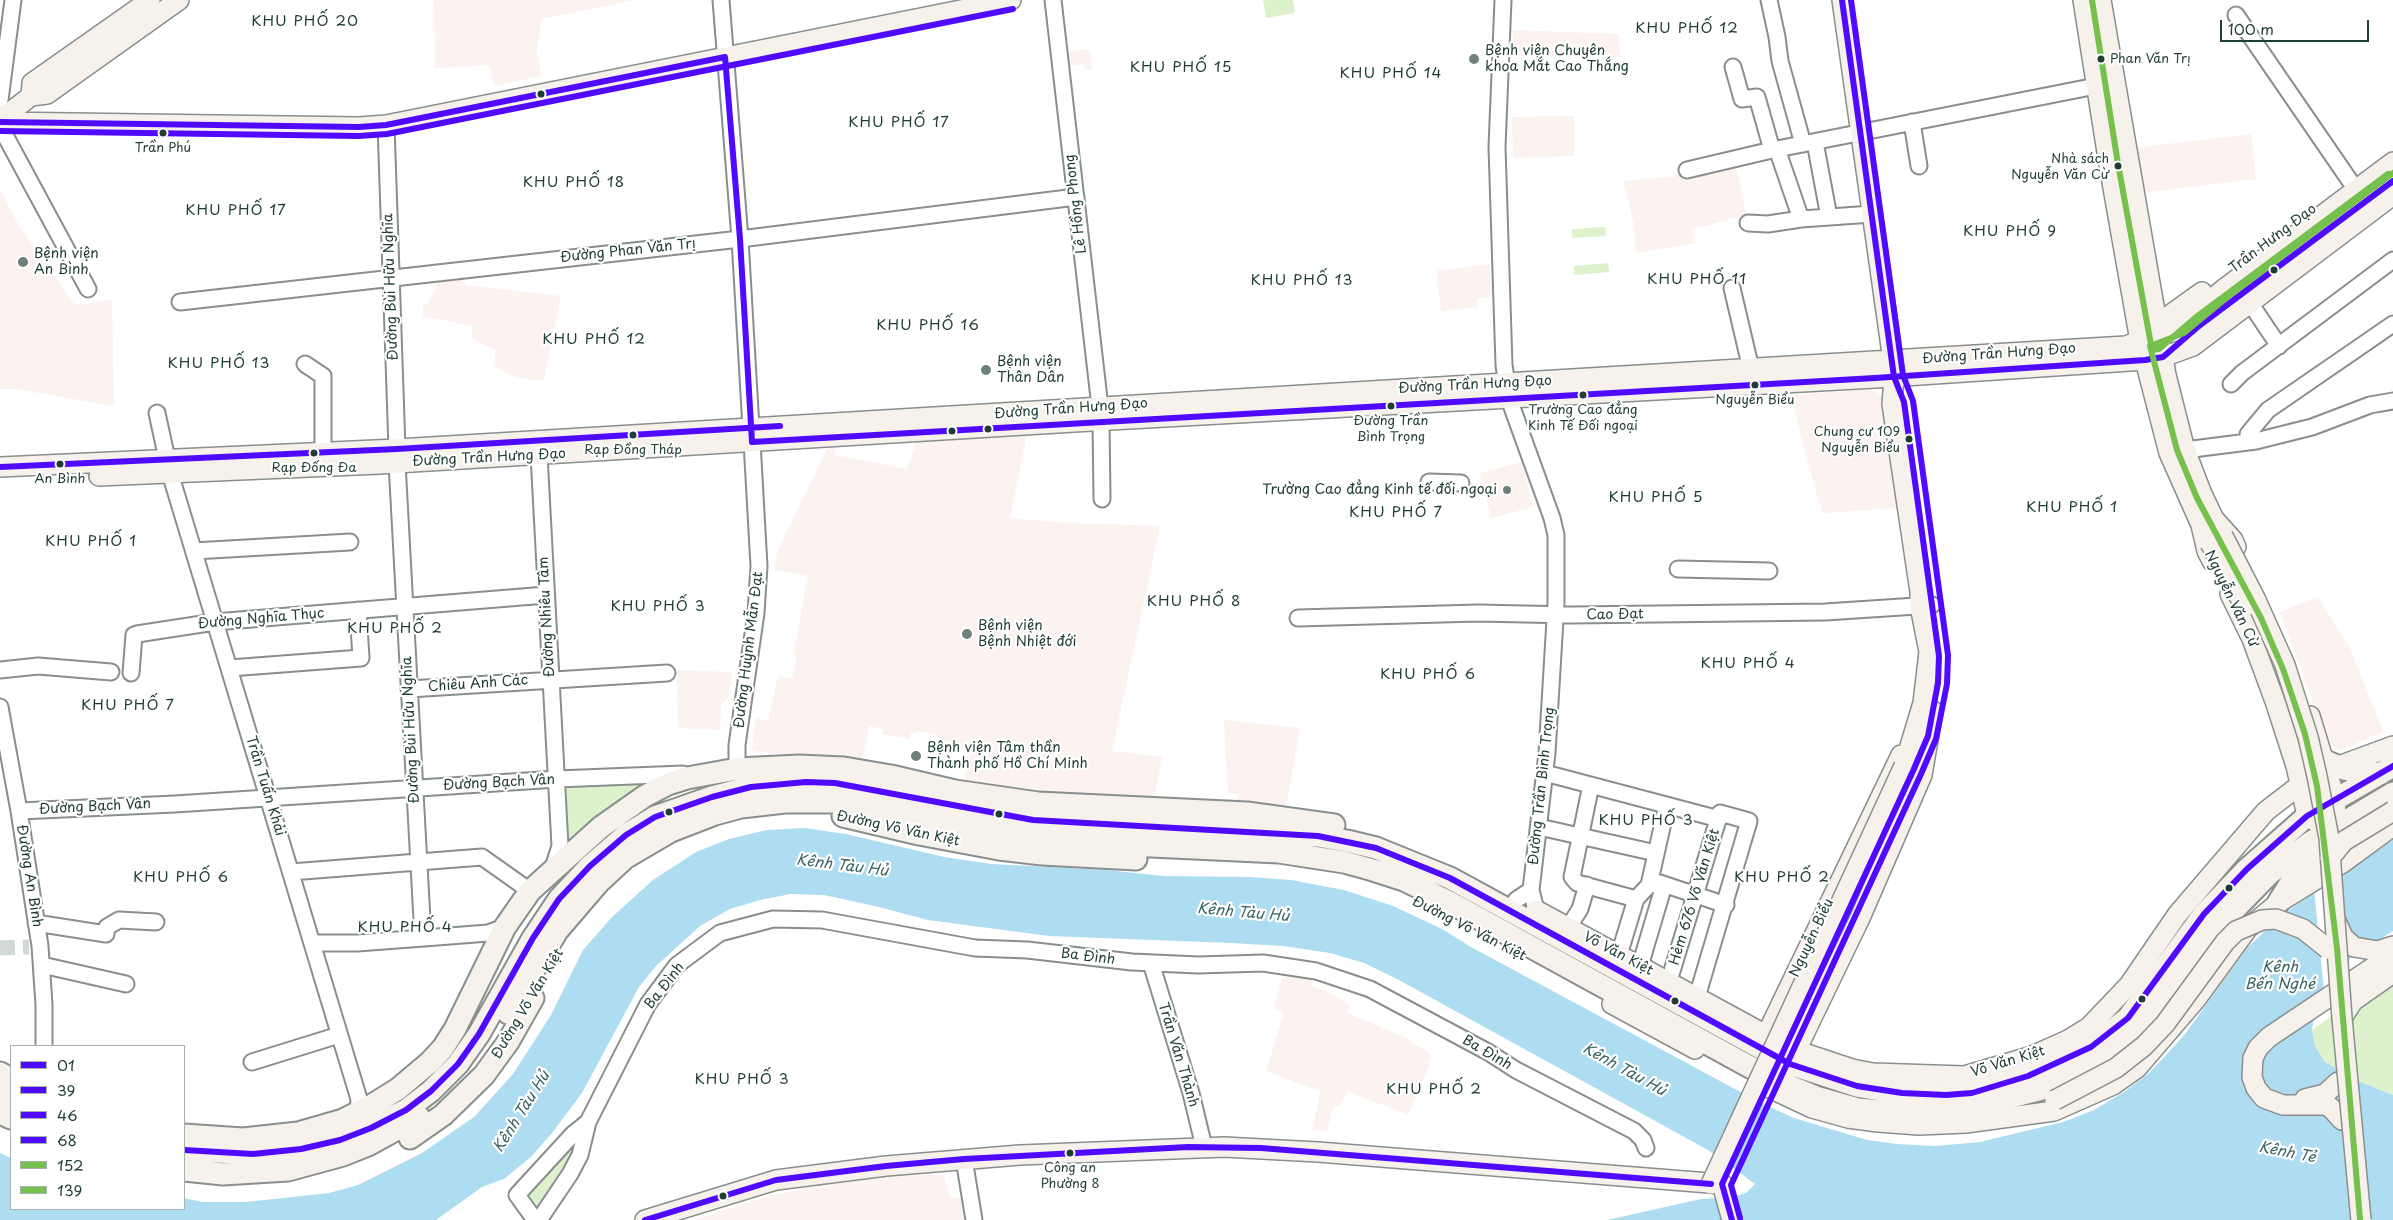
<!DOCTYPE html>
<meta charset="utf-8">
<style>
body{margin:0}
#map{position:relative;width:2393px;height:1220px;overflow:hidden;background:#fff;font-family:"Playpen Sans",sans-serif}
canvas{display:block}
.legend{position:absolute;left:10px;top:1045px;width:175px;height:165px;box-sizing:border-box;background:#fff;border:1px solid #a5b1ae;margin:0;padding:6px 9px;list-style:none;font-size:15px;color:#1f3d34}
.legend li{display:flex;align-items:center;gap:10px;height:25px}
.legend b{width:25px;border:1px solid #a5b1ae}
.scale{position:absolute;left:2220px;top:20px;width:149px;height:22px;box-sizing:border-box;border:2px solid #1f3d34;border-top:0;padding-left:6px;font-size:15px;line-height:18px;white-space:nowrap;color:#1f3d34;-webkit-text-stroke:4px #fff;paint-order:stroke}
</style>
<div id="map">
<canvas width="2393" height="1220"></canvas>
<ul class="legend">
<li><b style="height:6px;background:#4f0aff"></b>01</li>
<li><b style="height:6px;background:#4f0aff"></b>39</li>
<li><b style="height:6px;background:#4f0aff"></b>46</li>
<li><b style="height:6px;background:#4f0aff"></b>68</li>
<li><b style="height:6px;background:#76c04d"></b>152</li>
<li><b style="height:6px;background:#76c04d"></b>139</li>
</ul>
<div class="scale">100 m</div>
</div>
<script>
const context = document.querySelector('canvas').getContext('2d');
context.lineJoin = 'round';
function paint(path, color) {
  context.fillStyle = color;
  context.fill(path, 'evenodd');
}
function shape(rows) {
  const path = new Path2D();
  for (const r of rows) {
    path.moveTo(r[0], r[1]);
    for (let i = 2; i < r.length; i += 2) path.lineTo(r[i], r[i + 1]);
  }
  return path;
}
function trace(path, color, width, dash) {
  context.strokeStyle = color;
  context.lineWidth = width;
  context.lineCap = dash ? 'butt' : 'round';
  context.setLineDash(dash || []);
  context.stroke(path);
}
function drawText(font, color, halo, rows, align = 'center') {
  context.font = font + ' "Playpen Sans",sans-serif';
  context.lineWidth = 4.5;
  context.setLineDash([]);
  context.textBaseline = 'middle';
  context.strokeStyle = halo;
  context.fillStyle = color;
  for (const [text, x, y, turn = 0] of rows) {
    context.save();
    context.translate(x, y);
    context.rotate((+turn || 0) * Math.PI / 180);
    context.textAlign = isNaN(turn) ? turn : align;
    if (halo) context.strokeText(text, 0, 0);
    context.fillText(text, 0, 0);
    context.restore();
  }
}
paint(shape([
 [434,0,635,0,541,19,537,51,541,76,494,86,489,65,435,68],
 [1513,30,1619,34,1620,57,1512,56],
 [1090,49,1092,69,1085,70,1084,64,1066,66,1064,52],
 [1574,116,1574,156,1513,158,1512,117],
 [2251,134,2256,179,2141,193,2135,148],
 [1730,164,1737,171,1746,215,1692,229,1695,243,1636,253,1634,224,1623,181,1672,177],
 [0,189,18,224,75,305,112,300,114,406,16,389,0,389],
 [1490,264,1492,297,1477,298,1478,307,1441,311,1436,271],
 [464,276,465,285,561,296,544,380,530,380,513,376,493,366,496,351,471,338,473,326,423,316,423,305,426,305,436,290,435,279,445,278,447,280],
 [1871,389,1882,396,1898,508,1822,513,1790,395],
 [1027,434,1010,518,1068,523,1160,526,1112,751,1162,757,1154,801,1036,795,1017,786,999,789,964,782,970,750,940,745,942,738,936,737,936,734,917,731,916,733,911,732,910,739,882,734,883,729,869,726,862,761,752,751,756,718,768,721,778,675,792,678,797,656,793,655,808,576,774,570,778,550,829,445,836,445,835,455,907,469,917,440],
 [1522,462,1533,507,1491,518,1480,473],
 [2318,597,2351,650,2383,732,2339,751,2327,741,2280,612],
 [677,670,732,672,729,697,721,704,720,730,678,728],
 [1224,720,1300,728,1286,808,1237,803,1238,794,1228,793],
 [1292,975,1312,980,1311,986,1324,990,1350,1005,1347,1013,1411,1040,1411,1043,1424,1049,1431,1056,1428,1063,1430,1064,1408,1115,1347,1091,1340,1107,1334,1105,1327,1131,1313,1130,1320,1091,1266,1071,1284,1012,1274,1009,1282,979],
 [881,1175,944,1175,950,1197,961,1197,963,1220,694,1220,766,1197,813,1186]
]), '#fcf2f0');
paint(shape([
 [1263,0,1293,0,1295,13,1266,18],
 [1605,227,1606,236,1572,238,1572,229],
 [1608,263,1609,272,1574,275,1574,266],
 [664,779,567,849,564,792,568,786],
 [2393,970,2393,1095,2353,1079,2324,1061,2315,1046,2312,1030],
 [575,1143,576,1145,571,1159,539,1213,529,1203,531,1189]
]), '#ddf2cc');
paint(shape([
 [805,828,846,834,944,857,992,864,1107,870,1164,876,1249,877,1291,880,1344,890,1393,906,1442,929,1471,947,1761,1103,1794,1118,1867,1140,1897,1144,1935,1146,1980,1142,2063,1122,2094,1110,2124,1092,2148,1074,2166,1055,2185,1034,2248,947,2283,914,2393,839,2393,931,2353,956,2332,974,2316,1001,2312,1030,2315,1046,2324,1061,2353,1079,2393,1095,2393,1220,1607,1220,1701,1199,1732,1197,1746,1193,1755,1184,1708,1150,1397,979,1364,963,1330,953,1283,946,1231,943,1049,936,928,920,875,906,824,895,791,894,760,900,730,909,700,926,656,966,639,987,582,1093,552,1133,531,1157,504,1179,482,1187,436,1220,0,1220,0,1153,11,1158,11,1209,184,1209,184,1198,202,1202,246,1202,329,1193,358,1185,422,1153,474,1117,513,1074,551,1015,583,950,612,917,653,880,696,852,729,839,767,830]
]), '#aeddf2');
paint(shape([
 [2336,874,2334,976,2324,991,2314,889]
]), '#fff');
trace(shape([
 [0,948,29,947]
]), '#d2d8d6', 15, [15, 8]);
const minor = shape([
 [721,0,740,239,751,428],
 [1053,0,1100,407],
 [1503,0,1497,147,1504,365,1509,399,1552,518,1556,535,1556,603,1547,753,1531,890,1536,910],
 [1769,0,1777,37,1780,61,1803,144],
 [2236,15,2350,181],
 [1733,67,1742,99,1757,97,1772,150],
 [0,100,13,0],
 [1912,122,1919,166],
 [386,125,397,449],
 [0,126,88,289],
 [1815,142,1829,217],
 [1777,149,1801,219],
 [1687,170,1772,150,2096,86],
 [1748,223,1768,224,1801,219,1872,214],
 [1732,288,1751,369],
 [180,302,740,239,1076,197],
 [2250,303,2279,346],
 [2393,324,2268,410,2248,434,2256,441,2312,427,2370,405,2393,401],
 [305,364,323,376,323,452],
 [2231,384,2242,373,2393,260],
 [157,413,167,459],
 [1101,421,1102,499],
 [2185,450,2256,441],
 [539,455,560,846,553,868],
 [397,463,423,938],
 [170,473,359,1099,358,1113],
 [1429,482,1461,483],
 [194,551,350,542],
 [1678,569,1769,571],
 [1298,618,1478,613,1572,615,1825,612,1932,605],
 [230,668,361,658,358,610],
 [0,670,38,666,111,672],
 [131,673,134,635,137,634,215,622,546,595],
 [409,689,667,673],
 [0,707,19,811,40,946,44,1005,44,1046],
 [737,769,737,745,756,613,759,566,752,442],
 [1545,773,1719,819],
 [1591,785,1572,877,1577,883,1636,899,1649,885,1660,883,1726,905],
 [19,811,175,804,557,779,683,774],
 [1539,827,1656,853],
 [291,872,482,857,530,891],
 [1649,885,1667,805],
 [1516,900,1531,890],
 [36,923,106,934,107,927,119,920,156,922],
 [1568,928,1580,909,1587,885],
 [312,943,357,943,437,937,488,933,505,927],
 [1619,955,1636,899],
 [1151,963,1191,1093,1204,1147],
 [42,965,126,984],
 [1640,966,1664,885],
 [1669,981,1720,813,1749,821,1697,997],
 [252,1062,339,1035],
 [964,1159,974,1220],
 [535,1220,517,1195,573,1134,588,1122,648,1004,677,965,720,933,773,919,822,920,975,948,1027,950,1132,962,1198,965,1263,963,1316,971,1370,989,1488,1052,1516,1070,1634,1131,1643,1140,1646,1148],
 [539,1220,570,1174,580,1155,588,1122]
]);
const major = shape([
 [1842,0,1893,361,1894,377,1892,404,1920,592,1920,606,1929,652,1923,703,1904,766],
 [2083,0,2109,165,2140,341,2169,453,2201,525,2207,551,2212,561],
 [2101,0,2166,375,2185,450,2202,494,2214,519,2233,540,2236,547],
 [31,96,32,83,150,0],
 [0,120,31,96,47,94,179,0],
 [0,122,359,127,386,125,1011,0],
 [2157,334,2170,315,2202,292],
 [0,467,397,449,2126,346,2179,326,2225,288,2393,162],
 [99,476,380,464,1074,422,1875,378,2145,360,2163,357,2193,346,2393,195],
 [2230,594,2252,639,2276,704,2296,766,2307,816,2318,823,2373,840],
 [2310,716,2335,798,2336,818,2334,829],
 [1536,910,1766,1035,1804,1053,1852,1069,1873,1073,1964,1076,2032,1056,2068,1040,2089,1027,2129,985,2177,915,2266,811,2300,785,2328,770,2393,746],
 [2336,921,2343,937,2354,947,2378,951,2393,946],
 [1612,1004,1695,1049],
 [2342,1018,2353,1001,2393,973],
 [1761,1046,1901,755],
 [1791,1061,1860,918,1922,775,1933,711],
 [1759,1083,1812,1108,1848,1118,1878,1122,1919,1125,1966,1123,2054,1111,2113,1085,2137,1068,2197,998,2248,928,2278,903,2341,864,2393,826],
 [2305,1099,2325,1094,2338,1082],
 [2342,1120,2330,1107,2324,1105,2283,1105,2264,1098,2256,1088,2252,1077,2253,1058,2258,1048,2269,1037,2393,954],
 [645,1220,776,1180,886,1166,1020,1155,1224,1147,1318,1152,1722,1184,1732,1220]
]);
const highway = shape([
 [2325,761,2344,769,2380,774],
 [843,816,919,834,999,849,1042,854,1136,859],
 [2278,903,2293,879,2321,853,2333,831],
 [508,1013,557,931,599,882,625,858,671,831,715,814,741,807,785,802,836,802,863,806,1001,834,1130,845,1279,852,1344,862,1373,870,1404,880,1451,903,1750,1067,1782,1083,1816,1097,1858,1109,1917,1114,1999,1100,2046,1088,2079,1075,2116,1051,2136,1035,2152,1017,2175,984,2231,913,2270,873,2311,842,2393,793],
 [0,1073,11,1079],
 [0,1093,11,1098],
 [0,1113,11,1118],
 [184,1135,243,1139,298,1133,343,1120,369,1107,398,1089,430,1062,443,1048,455,1029,505,927,530,891,601,827,645,796,668,784,687,778,737,769,799,766,844,768,891,776,955,791,1038,803,1247,813,1334,825],
 [410,1138,443,1115,484,1075,508,1042,533,998],
 [184,1150,253,1154,301,1149,340,1140,371,1128,406,1110,431,1091,458,1064,479,1034,533,938,559,899,590,866,626,835,655,817,712,797,751,787,806,782,835,783,960,808,1033,820,1215,829,1318,836,1347,841,1376,848,1450,878,1790,1064,1857,1086,1902,1093,1946,1095,1972,1093,2028,1076,2091,1047,2128,1018,2204,914,2247,869,2307,816,2393,766],
 [184,1170,223,1174,288,1170,343,1155,368,1145,419,1117]
]);
trace(minor, '#898f8d', 19);
trace(major, '#898f8d', 22);
trace(highway, '#898f8d', 25);
trace(minor, '#fff', 15);
trace(major, '#f6f1eb', 19);
trace(highway, '#f6f1eb', 21);
const majorBridge = shape([
 [2223,536,2255,598,2285,665,2308,737,2317,776,2329,838,2342,1018,2361,1220],
 [2210,543,2245,607],
 [2330,858,2344,841,2393,811],
 [2055,1100,2116,1068,2144,1046,2165,1024,2225,942,2236,931,2262,920,2276,919,2303,929,2328,949],
 [1711,1184,1904,766]
]);
trace(majorBridge, '#898f8d', 22, []);
trace(majorBridge, '#f6f1eb', 19);
trace(shape([
 [0,122,359,127,386,125,725,57,740,239,752,442,1875,378,2145,360,2163,357,2200,325,2393,181],
 [0,467,397,449,780,426]
]), '#4f0aff', 6);
trace(shape([
 [184,1150,253,1154,301,1149,340,1140,371,1128,406,1110,431,1091,458,1064,479,1034,533,938,559,899,590,866,626,835,655,817,712,797,751,787,806,782,835,783,1033,820,1318,836,1376,848,1450,878,1790,1064,1857,1086,1902,1093,1946,1095,1972,1093,2028,1076,2091,1047,2128,1018,2204,914,2247,869,2307,816,2393,766]
]), '#4f0aff', 6);
trace(shape([
 [645,1220,776,1180,886,1166,964,1159,1188,1147,1261,1148,1711,1184],
 [1732,1220,1722,1184,1913,771,1928,736,1938,683,1939,656,1904,402,1894,377,1842,0]
]), '#4f0aff', 6);
trace(shape([
 [0,131,359,136,387,134,1013,9],
 [1740,1218,1731,1185,1921,774,1936,739,1947,684,1948,655,1913,401,1903,375,1851,0]
]), '#4f0aff', 6);
trace(shape([
 [2360,1219,2337,948,2317,786,2305,734,2283,669,2261,618,2197,498,2177,450,2150,346,2184,333,2230,295,2393,173]
]), '#76c04d', 6);
trace(shape([
 [2092,0,2118,164,2152,350,2159,349,2195,318,2388,174]
]), '#76c04d', 6);
for (const [x, y, r, color] of [
 [1474,59,6,"#6d817b"],
 [2101,59,4.5,"#1f3d34"],
 [541,94,4.5,"#1f3d34"],
 [163,133,4.5,"#1f3d34"],
 [2118,166,4.5,"#1f3d34"],
 [23,262,6,"#6d817b"],
 [2274,270,4.5,"#1f3d34"],
 [986,370,6,"#6d817b"],
 [1755,385,4.5,"#1f3d34"],
 [1583,395,4.5,"#1f3d34"],
 [1391,406,4.5,"#1f3d34"],
 [988,429,4.5,"#1f3d34"],
 [952,431,4.5,"#1f3d34"],
 [633,435,4.5,"#1f3d34"],
 [1909,439,4.5,"#1f3d34"],
 [314,453,4.5,"#1f3d34"],
 [60,464,4.5,"#1f3d34"],
 [1507,490,5,"#6d817b"],
 [967,634,6,"#6d817b"],
 [916,756,6,"#6d817b"],
 [669,812,4.5,"#1f3d34"],
 [999,814,4.5,"#1f3d34"],
 [2229,888,4.5,"#1f3d34"],
 [2142,999,4.5,"#1f3d34"],
 [1675,1001,4.5,"#1f3d34"],
 [1070,1153,4.5,"#1f3d34"],
 [723,1196,4.5,"#1f3d34"]
]) {
  const dot = new Path2D();
  dot.arc(x, y, r, 0, 2 * Math.PI);
  context.fillStyle = color;
  context.fill(dot);
  trace(dot, '#fff', 2);
}
drawText('13px', '#1f3d34', '#fff', [
 ["Phan Văn Trị",2110,59,"left"],
 ["Trần Phú",163,148],
 ["Nhà sách",2109,159,"right"],
 ["Nguyễn Văn Cừ",2109,175,"right"],
 ["Nguyễn Biểu",1755,400],
 ["Trường Cao đẳng",1583,410],
 ["Kinh Tế Đối ngoại",1583,426],
 ["Đường Trần",1391,421],
 ["Bình Trọng",1391,437],
 ["Chung cư 109",1900,432,"right"],
 ["Nguyễn Biểu",1900,448,"right"],
 ["Rạp Đồng Tháp",633,450],
 ["Rạp Đống Đa",314,468],
 ["An Bình",60,479],
 ["Công an",1070,1168],
 ["Phường 8",1070,1184]
]);
drawText('14px', '#1f3d34', '#fff', [
 ["Bệnh viện Chuyên",1485,51],
 ["khoa Mắt Cao Thắng",1485,67],
 ["Bệnh viện",34,254],
 ["An Bình",34,270],
 ["Bệnh viện",997,362],
 ["Thân Dân",997,378],
 ["Trường Cao đẳng Kinh tế đối ngoại",1497,490,"right"],
 ["Bệnh viện",978,626],
 ["Bệnh Nhiệt đới",978,642],
 ["Bệnh viện Tâm thần",927,748],
 ["Thành phố Hồ Chí Minh",927,764]
], 'left');
drawText('14px', '#1f3d34', '#fff', [
 ["Lê Hồng Phong",1076,204,-97],
 ["Trần Hưng Đạo",2273,239,-37],
 ["Đường Phan Văn Trị",628,251,-6],
 ["Đường Bùi Hữu Nghĩa",391,287,-92],
 ["Đường Trần Hưng Đạo",1999,354,-4],
 ["Đường Trần Hưng Đạo",1475,385,-3],
 ["Đường Trần Hưng Đạo",1071,409,-4],
 ["Đường Trần Hưng Đạo",489,458,-3],
 ["Nguyễn Văn Cừ",2231,599,64],
 ["Cao Đạt",1615,615,-1],
 ["Đường Nhiêu Tâm",547,617,-93],
 ["Đường Nghĩa Thục",261,619,-5],
 ["Đường Huỳnh Mẫn Đạt",749,650,-83],
 ["Chiêu Anh Các",478,684,-4],
 ["Đường Bùi Hữu Nghĩa",411,730,-93],
 ["Đường Bạch Vân",499,783,-3],
 ["Trần Tuấn Khải",265,786,73],
 ["Đường Trần Bình Trọng",1542,786,-84],
 ["Đường Bạch Vân",95,807,-3],
 ["Đường Võ Văn Kiệt",898,829,12],
 ["Đường An Bình",29,876,81],
 ["Hẻm 676 Võ Văn Kiệt",1695,897,-73],
 ["Đường Võ Văn Kiệt",1469,929,27],
 ["Nguyễn Biểu",1812,938,-65],
 ["Võ Văn Kiệt",1618,954,28],
 ["Ba Đình",1088,957,7],
 ["Ba Đình",665,986,-52],
 ["Đường Võ Văn Kiệt",528,1004,-59],
 ["Ba Đình",1487,1053,30],
 ["Trần Văn Thành",1178,1055,73],
 ["Võ Văn Kiệt",2008,1062,-17]
]);
context.letterSpacing = '1px';
drawText('15px', '#1f3d34', '#fff', [
 ["KHU PHỐ 20",305,22],
 ["KHU PHỐ 12",1687,29],
 ["KHU PHỐ 15",1181,68],
 ["KHU PHỐ 14",1391,74],
 ["KHU PHỐ 17",899,123],
 ["KHU PHỐ 18",574,183],
 ["KHU PHỐ 17",236,211],
 ["KHU PHỐ 9",2010,232],
 ["KHU PHỐ 11",1697,280],
 ["KHU PHỐ 13",1302,281],
 ["KHU PHỐ 16",928,326],
 ["KHU PHỐ 12",594,340],
 ["KHU PHỐ 13",219,364],
 ["KHU PHỐ 5",1656,498],
 ["KHU PHỐ 1",2072,508],
 ["KHU PHỐ 7",1396,513],
 ["KHU PHỐ 1",91,542],
 ["KHU PHỐ 8",1194,602],
 ["KHU PHỐ 3",658,607],
 ["KHU PHỐ 2",395,629],
 ["KHU PHỐ 4",1748,664],
 ["KHU PHỐ 6",1428,675],
 ["KHU PHỐ 7",128,706],
 ["KHU PHỐ 3",1646,821],
 ["KHU PHỐ 6",181,878],
 ["KHU PHỐ 2",1782,878],
 ["KHU PHỐ 4",405,928],
 ["KHU PHỐ 3",742,1080],
 ["KHU PHỐ 2",1434,1090]
]);
context.letterSpacing = '0px';
drawText('italic 15px', '#3a6262', '#fff', [
 ["Kênh Tàu Hủ",842,866,7],
 ["Kênh Tàu Hủ",1243,913,5],
 ["Kênh",2280,968],
 ["Bến Nghé",2280,985],
 ["Kênh Tàu Hủ",1624,1070,29],
 ["Kênh Tàu Hủ",522,1112,-58],
 ["Kênh Tẻ",2287,1153,11]
]);
</script>
